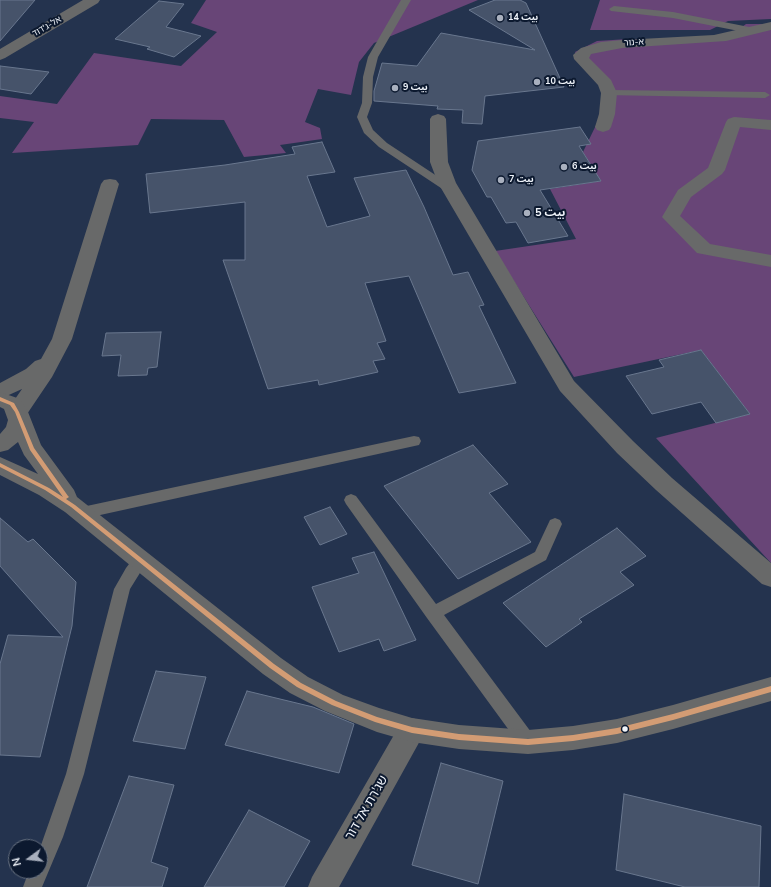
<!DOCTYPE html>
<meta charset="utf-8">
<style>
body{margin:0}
#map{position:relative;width:771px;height:887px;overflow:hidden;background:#24334e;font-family:"Nunito Sans",sans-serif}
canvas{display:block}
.north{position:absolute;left:8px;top:839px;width:40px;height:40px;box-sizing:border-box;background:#0c192f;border:1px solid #677180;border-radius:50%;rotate:255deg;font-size:11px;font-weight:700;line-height:16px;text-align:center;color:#f0f4fa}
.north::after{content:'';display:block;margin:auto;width:14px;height:18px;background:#a9b0be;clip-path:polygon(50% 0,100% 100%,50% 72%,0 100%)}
</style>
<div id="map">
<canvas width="771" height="887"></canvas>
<div class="north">N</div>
</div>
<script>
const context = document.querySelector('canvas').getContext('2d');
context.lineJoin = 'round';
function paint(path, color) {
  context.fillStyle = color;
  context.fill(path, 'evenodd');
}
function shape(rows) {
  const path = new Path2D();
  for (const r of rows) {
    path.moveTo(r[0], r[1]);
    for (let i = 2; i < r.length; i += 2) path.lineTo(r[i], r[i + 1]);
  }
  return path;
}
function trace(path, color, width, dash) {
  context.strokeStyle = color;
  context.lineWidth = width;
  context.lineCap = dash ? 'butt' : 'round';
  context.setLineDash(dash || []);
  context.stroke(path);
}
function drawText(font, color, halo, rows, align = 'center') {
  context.font = font + ' "Nunito Sans","Noto Sans Arabic","Noto Sans Hebrew",sans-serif';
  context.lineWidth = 4;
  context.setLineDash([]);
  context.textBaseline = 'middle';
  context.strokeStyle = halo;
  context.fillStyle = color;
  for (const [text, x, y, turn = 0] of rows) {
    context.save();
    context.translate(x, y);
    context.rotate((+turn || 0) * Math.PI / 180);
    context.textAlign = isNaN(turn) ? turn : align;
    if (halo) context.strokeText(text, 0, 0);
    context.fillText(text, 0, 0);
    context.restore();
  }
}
paint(shape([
 [206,0,478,0,374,43,359,62,351,95,318,89,305,122,320,128,322,139,280,145,286,153,244,157,224,120,151,119,138,145,12,153,34,122,0,118,0,96,57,104,94,53,181,66,217,32,191,23],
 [600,0,771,0,771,19,728,21,710,30,590,30],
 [746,24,771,24,771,563,656,438,750,414,701,350,574,377,495,251,576,239,550,189,601,181,583,152,614,88,578,60,575,52,597,41,628,39,698,39,735,32]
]), '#684577');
const building = shape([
 [0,0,35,0,0,41,0,0],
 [495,0,520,0,526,3,564,87,485,96,482,124,462,123,463,110,437,109,438,106,374,101,374,91,382,63,417,66,441,33,535,50,469,10,495,0],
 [159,1,184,4,166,27,201,36,174,57,147,49,150,47,115,39,159,1],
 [0,66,49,72,31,94,0,89,0,66],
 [580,127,591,144,579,146,601,181,540,190,568,236,528,243,516,222,506,223,491,197,487,197,472,170,478,141,580,127],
 [322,142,335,172,307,176,327,227,370,216,354,178,406,170,424,207,453,275,468,272,484,305,479,306,516,383,459,393,409,276,365,283,386,341,377,343,385,359,373,361,378,372,319,385,318,380,268,389,223,260,245,260,245,202,150,213,146,174,225,165,295,154,292,147,322,142],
 [161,332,157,367,148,368,147,375,118,376,121,355,102,356,106,333,161,332],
 [701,350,750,414,716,423,701,402,652,414,626,376,664,367,659,360,701,350],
 [473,445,508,484,489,493,531,542,458,579,384,486,473,445],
 [330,507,347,534,320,545,304,517,330,507],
 [0,518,28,542,33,539,76,582,72,626,40,757,0,755,0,664,8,635,63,637,0,566,0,518],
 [617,528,646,556,620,572,634,585,579,619,582,622,546,647,503,603,617,528],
 [374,552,416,640,384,651,379,639,339,652,312,587,359,573,352,558,374,552],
 [156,671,206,677,185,749,133,741,156,671],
 [247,691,313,707,354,724,339,773,225,745,247,691],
 [441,763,503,781,478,884,412,865,441,763],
 [129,776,174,785,151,862,168,868,162,887,87,887,129,776],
 [624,794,761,826,759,887,685,887,616,870,624,794],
 [249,810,310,841,284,887,204,887,249,810]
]);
paint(building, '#46536a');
trace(building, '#69778e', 1);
paint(shape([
 [401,0,411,0,378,57,373,77,372,103,367,117,373,130,387,143,455,188,457,190,455,192,447,192,379,147,364,133,357,117,362,103,363,77,368,57,401,0],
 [614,6,673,12,749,27,754,30,749,33,673,18,611,11,609,9,614,6],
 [609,90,765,92,770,95,765,98,605,95,604,93,609,90],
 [414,436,419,437,421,441,419,445,82,519,77,517,75,513,77,509,82,507,414,436],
 [351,494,356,496,436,604,535,552,550,520,555,518,560,520,562,524,546,560,444,615,534,736,537,742,534,748,528,750,522,748,427,618,346,504,344,500,346,496,351,494],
 [140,554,145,556,148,560,130,589,84,774,63,837,42,887,23,887,29,871,40,871,40,848,66,774,114,589,126,568,135,556,140,554]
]), '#686969');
paint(shape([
 [83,0,100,0,98,3,5,58,0,60,0,49,83,0],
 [771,22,771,30,726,41,622,48,591,54,589,58,611,80,617,93,615,114,611,127,609,130,603,132,597,130,595,127,599,114,601,93,598,85,574,59,573,55,581,48,601,42,622,40,714,35,771,22],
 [438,114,444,116,446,119,448,162,456,183,574,381,633,441,672,478,771,563,771,587,762,584,656,490,617,453,560,391,438,183,430,162,430,119,432,116,438,114],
 [734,117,771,120,771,130,740,127,725,170,722,174,691,197,680,216,710,244,771,255,771,267,697,253,662,217,678,190,708,168,726,122,728,119,734,117],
 [110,179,116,180,119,184,72,339,52,377,25,417,17,420,9,417,6,412,22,389,0,399,0,383,26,369,35,361,41,359,52,339,101,184,104,180,110,179],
 [412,718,422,721,426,730,339,887,308,887,312,877,402,721,412,718]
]), '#686969');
paint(shape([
 [0,392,20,399,28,412,41,445,74,490,77,497,281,658,308,677,343,695,379,708,412,718,459,725,528,730,573,726,617,719,673,705,771,677,771,701,673,729,617,743,573,750,528,754,459,749,412,742,377,732,325,711,290,693,263,674,65,512,39,495,0,475,0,457,38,474,24,455,18,442,8,450,0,452,0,434,6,427,8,420,4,409,0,407,0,392]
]), '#686969');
paint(shape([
 [0,397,14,403,19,412,34,448,68,496,69,497,66,499,75,505,274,664,301,683,336,701,377,717,412,727,459,734,528,739,573,735,617,728,673,714,771,686,771,692,673,720,617,734,573,741,528,745,459,740,412,733,375,722,332,705,297,687,270,668,71,507,45,490,0,467,0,463,49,488,63,497,30,450,15,412,10,405,0,401,0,397]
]), '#d39c74');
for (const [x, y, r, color] of [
 [500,18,4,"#a9b0be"],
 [537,82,4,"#a9b0be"],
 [395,88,4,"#a9b0be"],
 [564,167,4,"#a9b0be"],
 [501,180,4,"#a9b0be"],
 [527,213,4,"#a9b0be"],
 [625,729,3.5,"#f0f4fa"]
]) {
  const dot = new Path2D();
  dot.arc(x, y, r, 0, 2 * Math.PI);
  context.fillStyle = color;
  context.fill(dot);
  trace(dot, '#0c192f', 1.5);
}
drawText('bold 9px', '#f0f4fa', '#0c192f', [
 ["بيت 14",508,18],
 ["بيت 10",545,82],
 ["بيت 9",403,88],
 ["بيت 6",572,167],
 ["بيت 7",509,180]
], 'left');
drawText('9px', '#f0f4fa', '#0c192f', [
 ["אל-ג'דוד",47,27,-30],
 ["א-נור",634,43,-4]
]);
drawText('bold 11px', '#f0f4fa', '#0c192f', [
 ["بيت 5",535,213]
], 'left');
drawText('13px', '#f0f4fa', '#0c192f', [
 ["שג'רת אל דור",367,808,-60]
]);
</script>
